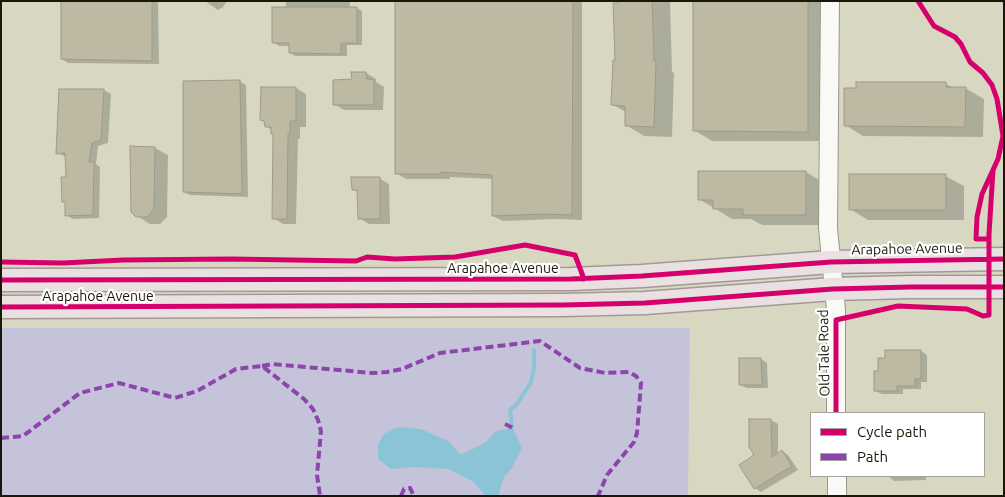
<!DOCTYPE html>
<style>
body{margin:0}
#map{position:relative;width:1005px;height:497px;overflow:hidden;background:#d8d8c2;font-family:Ubuntu,sans-serif}
canvas{display:block}
.frame{position:absolute;inset:0;border:2px solid #181708;pointer-events:none}
.legend{position:absolute;left:810px;top:412px;width:175px;height:65px;box-sizing:border-box;background:#fff;border:1px solid #a3a29c;margin:0;padding:6px 9px;list-style:none;font-size:15px;color:#181708}
.legend li{display:flex;align-items:center;gap:10px;height:25px}
.legend b{width:25px;border:1px solid #a3a29c}
</style>
<div id="map">
<canvas width="1005" height="497"></canvas>
<div class="frame"></div>
<ul class="legend">
<li><b style="height:6px;background:#d6006c"></b>Cycle path</li>
<li><b style="height:6px;background:#8e44ad"></b>Path</li>
</ul>
</div>
<script>
const context = document.querySelector('canvas').getContext('2d');
context.lineJoin = 'round';
function paint(path, color) {
  context.fillStyle = color;
  context.fill(path, 'evenodd');
}
function shape(rows) {
  const path = new Path2D();
  for (const r of rows) {
    path.moveTo(r[0], r[1]);
    for (let i = 2; i < r.length; i += 2) path.lineTo(r[i], r[i + 1]);
  }
  return path;
}
function trace(path, color, width, dash) {
  context.strokeStyle = color;
  context.lineWidth = width;
  context.lineCap = dash ? 'butt' : 'round';
  context.setLineDash(dash || []);
  context.stroke(path);
}
function drawText(font, color, halo, rows, align = 'center') {
  context.font = font + ' Ubuntu,sans-serif';
  context.lineWidth = 4.5;
  context.setLineDash([]);
  context.textBaseline = 'middle';
  context.strokeStyle = halo;
  context.fillStyle = color;
  for (const [text, x, y, turn = 0] of rows) {
    context.save();
    context.translate(x, y);
    context.rotate((+turn || 0) * Math.PI / 180);
    context.textAlign = isNaN(turn) ? turn : align;
    if (halo) context.strokeText(text, 0, 0);
    context.fillText(text, 0, 0);
    context.restore();
  }
}
paint(shape([
 [1,328,690,328,688,496,1,496]
]), '#c5c3d9');
paint(shape([
 [398,427,421,429,448,441,461,455,486,442,495,432,512,427,522,448,512,468,504,477,498,496,486,496,474,482,448,469,414,467,391,469,378,459,378,444,384,434]
]), '#8ac4d6');
paint(shape([
 [62,1,158,1,159,64,68,63,62,59],
 [205,1,227,1,223,7,218,10],
 [286,1,350,1,350,8,357,8,362,11,362,45,347,45,347,56,295,56,290,53,290,46,279,46,273,42,286,8],
 [395,1,582,1,582,220,556,219,503,221,493,216,493,179,450,177,450,179,406,179,396,173],
 [620,1,670,1,672,72,674,73,672,137,644,136,626,125,626,112,613,105],
 [695,1,826,1,826,141,712,141,694,130],
 [366,73,376,79,376,82,384,87,383,110,344,110,334,104,353,80],
 [239,81,246,85,248,197,190,195,184,192],
 [946,84,954,88,965,88,984,99,983,137,863,136,845,125],
 [296,88,306,94,306,127,300,127,300,139,298,139,296,224,283,224,273,218,274,134,272,130,266,126,266,122,261,119],
 [60,90,104,90,111,94,108,143,98,146,96,164,100,167,99,218,73,219,66,215,66,203,63,201,67,178,66,157,57,153],
 [155,148,168,155,167,217,160,224,150,224,137,216],
 [806,172,824,183,824,225,762,225,751,219,732,219,699,199],
 [945,176,964,186,964,220,868,220,850,209],
 [379,178,389,184,390,224,369,224,359,218,358,192,353,189],
 [921,351,927,355,927,382,921,382,921,389,903,389,903,394,882,394,875,391,879,372],
 [761,359,767,363,768,388,747,388,740,385],
 [771,420,778,424,778,454,782,451,788,455,798,470,761,492,755,488],
 [888,476,926,476,926,480,894,481]
]), '#0003');
trace(shape([
 [1003,1,1004,2],
 [512,427,510,410,517,404,531,382,534,368,534,350]
]), '#8ac4d6', 4);
const building = shape([
 [61,1,152,1,152,61,61,59,61,1],
 [395,1,573,1,572,215,545,214,492,216,492,175,441,172,441,174,395,174,395,1],
 [619,1,652,1,654,61,656,61,654,127,625,126,625,106,611,105,613,60,615,60,613,3,619,3,619,1],
 [693,1,808,1,808,132,693,131,693,1],
 [272,7,357,7,357,43,341,43,341,54,289,53,289,43,272,43,272,7],
 [351,72,366,72,367,79,374,80,374,105,333,105,333,80,352,79,351,72],
 [240,80,242,194,183,192,183,81,240,80],
 [856,82,946,82,946,87,966,87,965,127,844,126,844,88,856,88,856,82],
 [261,87,296,87,296,121,290,121,290,134,288,134,287,219,272,219,273,134,271,134,271,127,265,127,264,121,260,120,261,87],
 [59,89,104,89,101,140,92,143,89,162,94,162,93,215,65,216,65,202,62,202,61,177,66,177,65,153,56,154,59,89],
 [130,146,155,147,154,209,147,217,136,217,131,212,130,146],
 [698,171,806,171,806,215,743,215,743,209,713,209,713,200,698,200,698,171],
 [849,174,946,174,946,210,849,210,849,174],
 [351,177,380,177,380,219,358,219,357,190,352,190,351,177],
 [885,350,921,350,921,379,915,379,915,386,897,386,897,391,874,391,874,371,878,371,878,358,885,358,885,350],
 [739,358,761,358,762,385,739,385,739,358],
 [749,419,771,419,772,457,782,450,792,466,754,489,739,465,754,455,749,447,749,419]
]);
paint(building, '#beb9a2');
trace(building, '#9d9a8a', 1);
const minor = shape([
 [830,1,828,228,836,310,836,413],
 [837,476,837,496]
]);
const major = shape([
 [1,280,571,279,642,276,831,262,1004,259],
 [1,307,563,305,645,303,833,289,910,287,1004,287]
]);
trace(minor, '#989887', 20);
trace(major, '#a59794', 25);
trace(minor, '#f9f9f6', 18);
trace(major, '#e9e0e2', 22);
trace(shape([
 [262,366,272,364,372,373,387,372,402,369,440,353,540,341,580,368,605,373,629,372,636,376,641,383,637,433,634,442,607,475,598,496],
 [505,424,515,429],
 [1,438,23,436,80,393,119,383,175,398,197,391,236,369,262,366,304,399,313,409,318,420,321,431,317,475,320,496],
 [401,496,404,489,410,488,414,496]
]), '#8e44ad', 4, [8, 4]);
trace(shape([
 [918,1,934,26,955,37,961,44,970,62,983,73,992,85,997,99,1003,136,998,159,982,194,977,217,976,239,987,239],
 [1,262,63,263,123,260,231,259,356,261,367,257,395,259,455,257,525,245,575,255,584,279],
 [1,280,571,279,642,276,831,262,1004,259],
 [1,307,563,305,645,303,833,289,910,287,1004,287],
 [836,413,836,320,898,306,967,309,983,316,989,315,989,234,993,170]
]), '#d6006c', 5);
drawText('14px', '#181708', '#fff', [
 ["Arapahoe Avenue",907,249,-1],
 ["Arapahoe Avenue",503,268],
 ["Arapahoe Avenue",98,296],
 ["Old Tale Road",824,353,-91]
]);
</script>
